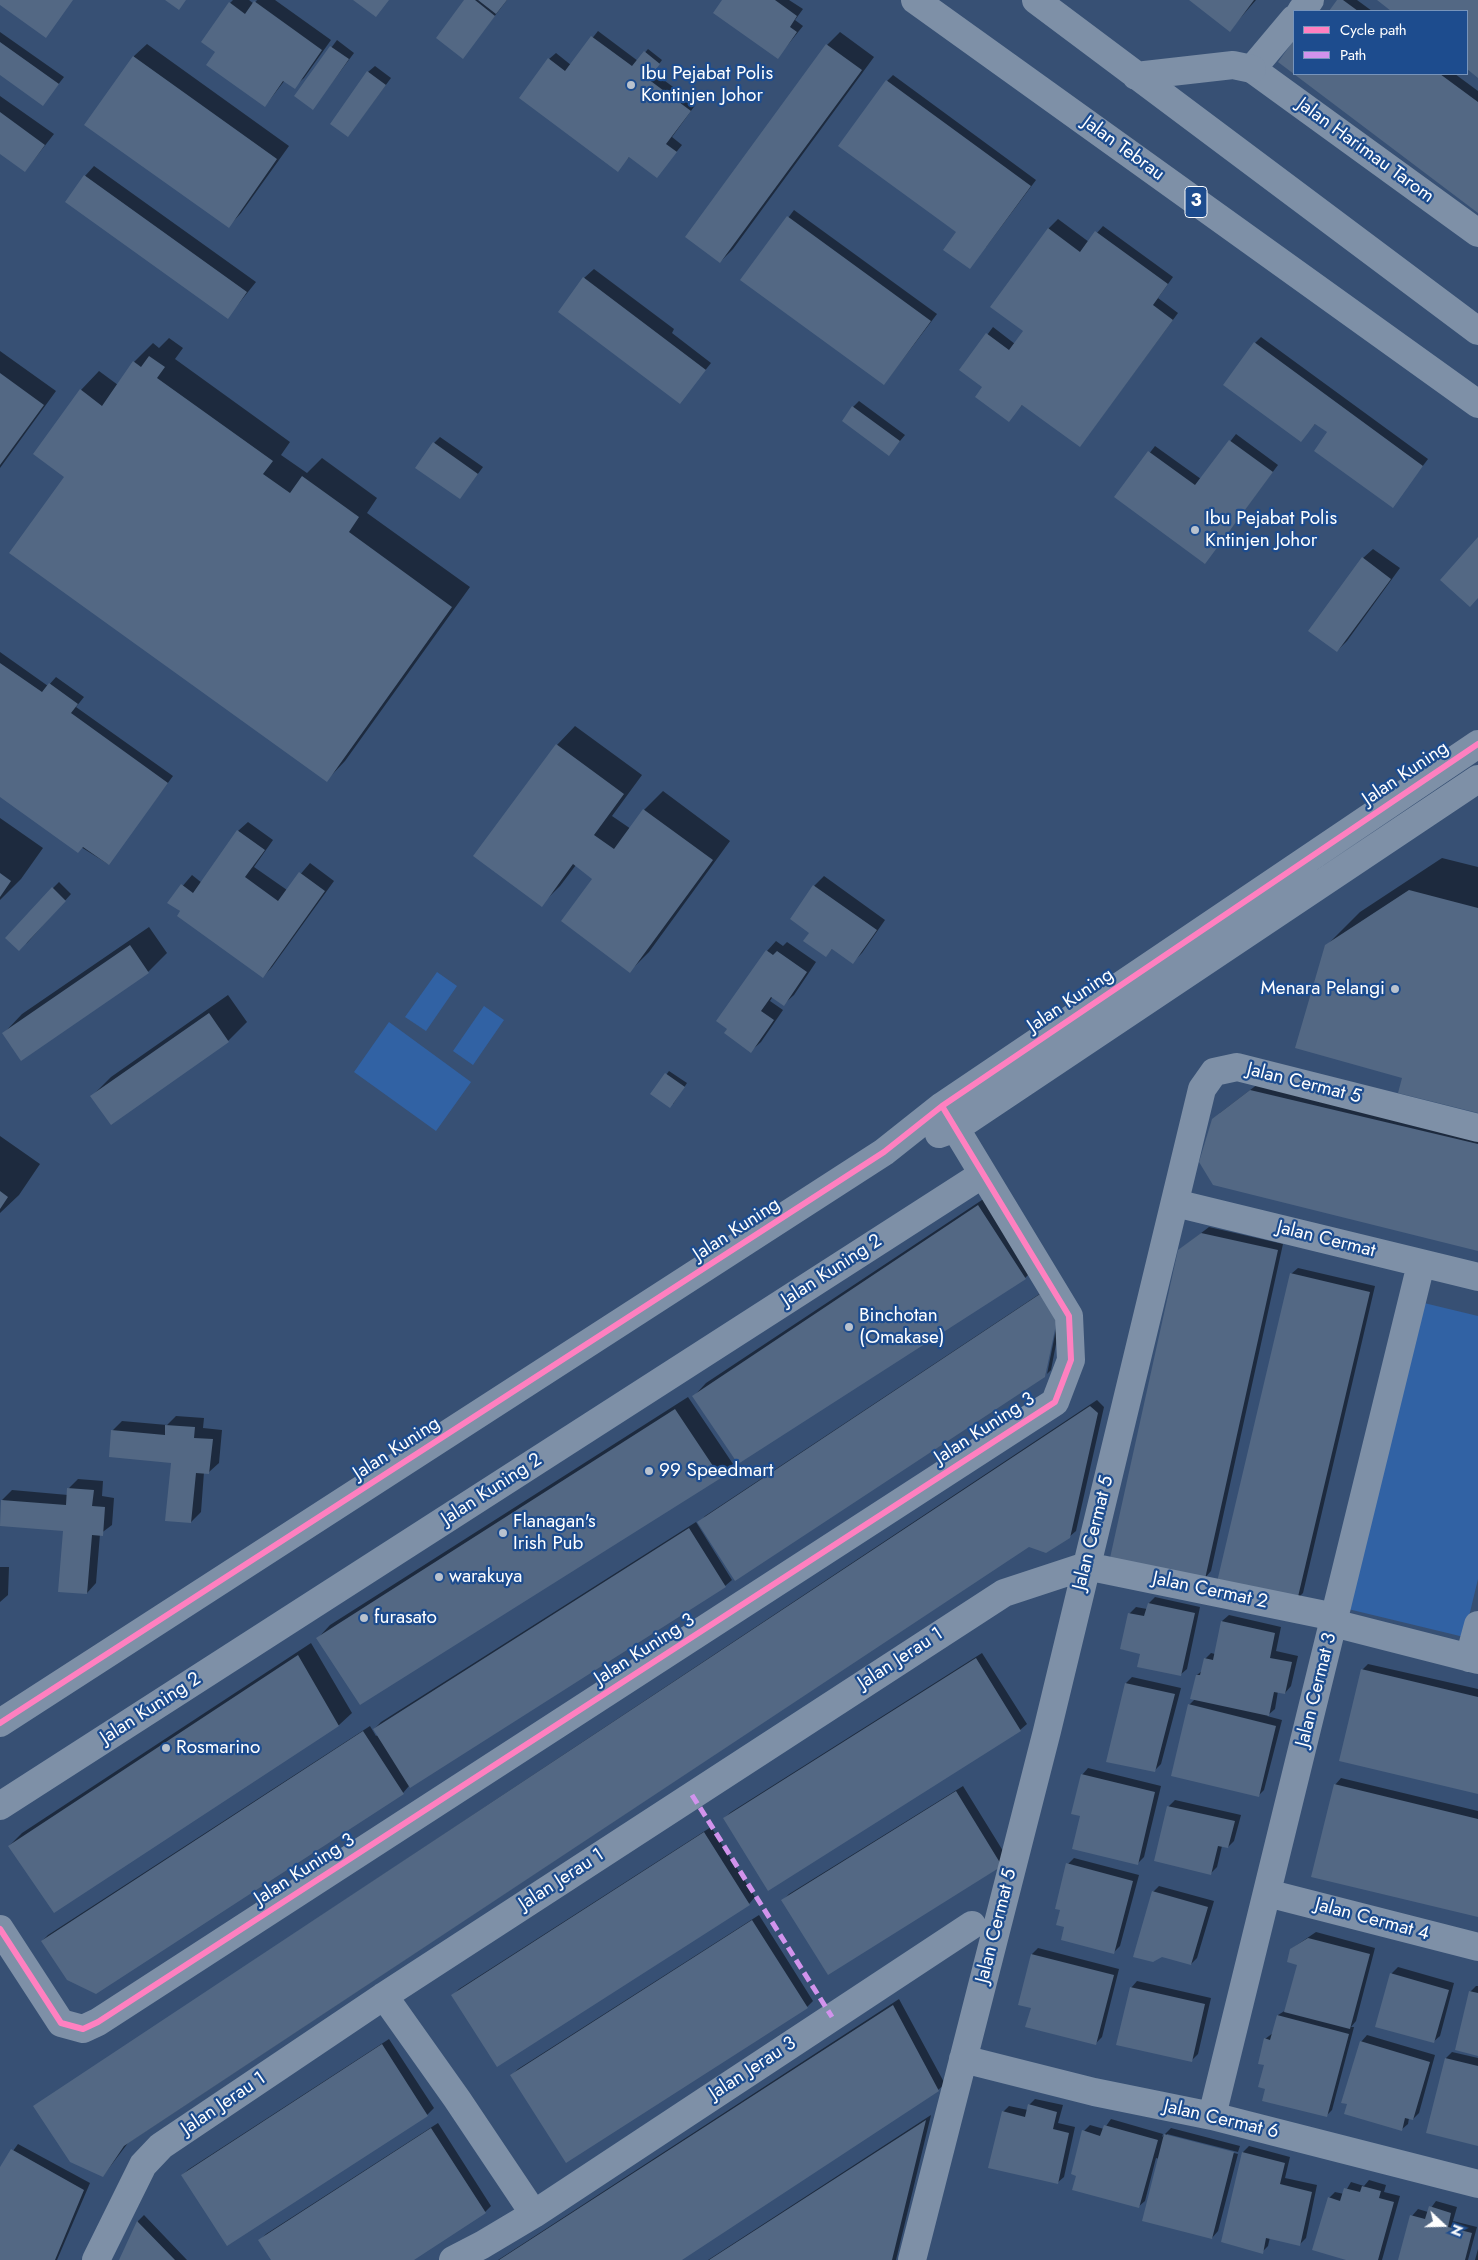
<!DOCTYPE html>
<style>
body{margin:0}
#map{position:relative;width:1478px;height:2260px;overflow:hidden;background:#375074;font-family:Jost,sans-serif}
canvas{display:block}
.legend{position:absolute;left:1293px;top:10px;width:175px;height:65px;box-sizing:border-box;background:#1d4c8e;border:1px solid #7794bb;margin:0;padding:6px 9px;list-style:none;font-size:15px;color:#fff}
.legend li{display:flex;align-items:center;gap:10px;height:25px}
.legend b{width:25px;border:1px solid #7794bb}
.north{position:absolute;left:1418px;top:2200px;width:50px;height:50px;-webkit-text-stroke:4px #1d4c8e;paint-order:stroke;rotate:111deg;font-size:14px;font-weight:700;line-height:20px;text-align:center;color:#fff}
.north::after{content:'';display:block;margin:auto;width:18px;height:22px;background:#fff;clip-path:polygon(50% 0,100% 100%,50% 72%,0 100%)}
</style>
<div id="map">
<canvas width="1478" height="2260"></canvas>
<ul class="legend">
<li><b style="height:6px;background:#ff80c0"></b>Cycle path</li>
<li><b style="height:6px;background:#d193ec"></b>Path</li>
</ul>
<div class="north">N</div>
</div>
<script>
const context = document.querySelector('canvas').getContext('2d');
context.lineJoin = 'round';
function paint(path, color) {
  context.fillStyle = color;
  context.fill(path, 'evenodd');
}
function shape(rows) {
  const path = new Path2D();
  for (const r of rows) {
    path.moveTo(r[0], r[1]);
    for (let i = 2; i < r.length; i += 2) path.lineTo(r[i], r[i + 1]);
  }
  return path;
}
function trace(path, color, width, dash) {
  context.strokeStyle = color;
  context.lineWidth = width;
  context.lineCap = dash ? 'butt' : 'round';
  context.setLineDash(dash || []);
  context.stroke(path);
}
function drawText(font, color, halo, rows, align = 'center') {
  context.font = font + ' Jost,sans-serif';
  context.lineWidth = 4.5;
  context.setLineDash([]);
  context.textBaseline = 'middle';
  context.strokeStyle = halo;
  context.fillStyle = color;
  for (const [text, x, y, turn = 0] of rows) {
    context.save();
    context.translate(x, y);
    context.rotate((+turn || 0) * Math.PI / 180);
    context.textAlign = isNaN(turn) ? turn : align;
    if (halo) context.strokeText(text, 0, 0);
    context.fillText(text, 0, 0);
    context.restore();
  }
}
paint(shape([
 [437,972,457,986,426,1031,405,1017],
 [484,1006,504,1020,473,1065,453,1051],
 [389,1022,471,1082,436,1131,354,1072],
 [1424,1303,1478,1316,1478,1579,1464,1637,1348,1609]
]), '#3162a4');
paint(shape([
 [233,0,249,0,254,4,257,0,275,0,331,40,304,78,294,87,285,80,265,106,217,51,230,3],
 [466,0,507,0,463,57],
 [724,0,789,0,803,9,795,20,803,26,778,57],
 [1190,0,1256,0,1230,30],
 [1339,0,1357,0,1372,11,1330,11],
 [1379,0,1478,0,1478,76,1467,67,1467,11,1394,11],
 [598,31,638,61,648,49,662,60,653,72,696,104,672,137,682,145,657,176,630,156,618,170,549,59,556,53,571,65],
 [0,32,64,77,43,104,0,74],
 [840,32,874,57,733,249,720,262,687,237,827,45],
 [337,40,354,53,313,108,296,95],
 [147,44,289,146,241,213,229,226,86,124,134,56],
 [375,66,391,78,348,136,368,72],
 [1295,74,1455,74,1478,91,1478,211],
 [893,75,1036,180,986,247,958,232,887,81],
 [0,96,54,134,25,171,0,153],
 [94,166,256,282,228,317,85,176],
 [794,210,937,314,884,384,742,280],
 [1058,219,1089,242,1103,226,1173,277,1158,298,1178,313,1080,446,1023,404,1009,420,984,386,961,370,993,327,1015,344,1024,331,1048,229],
 [594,269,674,329,672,333,711,363,680,402,584,278],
 [1261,337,1428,459,1392,507,1329,432,1316,423,1301,440,1255,343],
 [169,338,183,348,175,359,290,442,281,455,307,473,322,458,377,498,367,513,470,587,345,761,327,780,66,477,81,390,99,371,118,385,134,362,153,343,159,348],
 [0,351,56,391,0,468],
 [859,401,905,435,889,454,853,407],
 [1236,434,1278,465,1205,562,1116,497,1155,446,1201,479],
 [440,437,483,467,460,498,434,443],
 [1373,549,1400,568,1347,641,1337,651,1363,558],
 [0,652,48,686,56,677,84,697,76,707,173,776,108,864,0,796],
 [575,726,642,775,612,816,631,829,644,810,663,791,730,841,649,952,630,971,594,879,576,865,560,886,541,905,557,745],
 [0,818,43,848,21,879,0,900],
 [248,822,273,840,254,867,287,890,310,863,334,881,272,967,263,977,169,902,192,875,202,883,238,831],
 [1442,858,1478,867,1478,1112,1404,1077,1326,946,1360,912],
 [824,876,885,920,862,953,853,962,833,948,826,956,811,932,791,919,814,886],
 [59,882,71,894,26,944,53,888],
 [149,927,167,953,148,972,4,1033,22,1014],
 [776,941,783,946,787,942,816,962,794,995,784,1004,773,996,770,1001,783,1010,761,1042,751,1051,767,951],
 [228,995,247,1022,228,1041,92,1096,111,1077],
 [669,1071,687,1083,673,1104,652,1094],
 [1258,1084,1478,1136,1478,1250,1220,1113],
 [0,1136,40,1164,19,1195,0,1213],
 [991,1194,1038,1265,1025,1278,738,1462,694,1396,706,1383],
 [1209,1227,1283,1244,1211,1571,1205,1578,1179,1250],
 [1298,1268,1375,1286,1303,1593,1297,1599,1291,1274],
 [1047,1289,1062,1313,1051,1370,1047,1374,1059,1314,1056,1313,1045,1376,735,1579,699,1523,705,1516],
 [688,1397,733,1464,720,1477,318,1638,330,1625],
 [1097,1400,1104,1407,1076,1531,1069,1537,1029,1546,128,2143,103,2176,35,2106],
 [176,1416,204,1418,203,1428,222,1430,219,1463,209,1472,204,1472,201,1512,191,1522,172,1462,112,1431,122,1421,167,1425],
 [78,1479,103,1481,102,1496,114,1498,112,1525,100,1534,96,1583,87,1593,64,1530,2,1500,12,1490,68,1495,68,1489],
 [696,1522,732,1580,725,1586,409,1786,403,1793,42,1941,48,1935,370,1726,376,1736,378,1735,374,1729,381,1722],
 [0,1567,9,1567,8,1595,0,1602],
 [1155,1597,1200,1607,1187,1669,1180,1675,1141,1653,1122,1649,1130,1613,1136,1607,1147,1609,1149,1603],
 [1229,1615,1281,1627,1276,1651,1298,1656,1291,1686,1285,1693,1278,1691,1275,1709,1267,1716,1282,1720,1264,1790,1258,1796,1189,1705,1195,1699,1197,1675,1203,1670,1205,1659,1211,1653,1215,1654,1222,1621],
 [311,1643,352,1713,339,1725,9,1846,22,1833],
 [982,1653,1027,1724,1020,1730,724,1818,731,1812],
 [1368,1664,1478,1689,1478,1793,1362,1670],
 [1132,1677,1181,1688,1161,1764,1155,1770,1126,1683],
 [1088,1768,1161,1786,1144,1857,1137,1864,1081,1815,1082,1775],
 [1341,1778,1478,1811,1478,1915,1335,1785],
 [963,1786,1008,1859,828,1974,783,1900,789,1894],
 [1175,1800,1241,1815,1234,1841,1228,1847,1222,1846,1217,1867,1211,1873,1156,1860,1169,1806],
 [711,1827,755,1897,749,1904,497,2065,453,1995,459,1989],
 [1074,1858,1139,1875,1120,1946,1114,1952,1066,1926,1068,1864],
 [1159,1886,1214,1901,1197,1958,1191,1964,1162,1956,1153,1892],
 [759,1915,813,2001,807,2007,512,2075,518,2069],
 [1316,1932,1375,1948,1356,2021,1351,2027,1354,2027,1332,2110,1326,2116,1267,2088,1265,2039,1273,2033,1278,2015,1286,2010,1298,1964,1291,1949],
 [1038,1948,1119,1969,1102,2037,1096,2043,1032,2007,1019,2004,1032,1954],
 [1398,1967,1454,1983,1440,2036,1433,2042,1376,2026,1392,1973],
 [1137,1981,1211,1998,1198,2054,1192,2060,1131,1988],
 [1476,1986,1478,1986,1478,2055,1470,1992],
 [899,1999,945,2084,938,2090,679,2260,498,2260],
 [1367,2035,1435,2055,1419,2113,1413,2119,1409,2118,1408,2124,1401,2130,1361,2042],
 [389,2039,434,2108,427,2115,227,2244,182,2175,189,2169],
 [1452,2052,1478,2058,1478,2145,1427,2132,1446,2058],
 [1035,2099,1063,2105,1058,2123,1075,2127,1064,2177,1057,2183,1003,2112,1009,2106,1028,2110,1029,2105],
 [931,2115,896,2260,708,2260],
 [1111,2119,1163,2134,1162,2137,1171,2128,1240,2146,1238,2152,1167,2134,1167,2136,1238,2154,1218,2231,1212,2238,1159,2159,1156,2158,1145,2201,1138,2207,1077,2175,1084,2131,1090,2125,1104,2129],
 [438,2123,491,2206,485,2212,412,2260,272,2260,260,2240,266,2234],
 [18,2144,90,2183,57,2260,0,2260,0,2169],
 [1249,2146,1290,2157,1285,2178,1317,2185,1306,2238,1300,2244,1270,2237,1268,2246,1262,2252,1222,2241,1243,2152],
 [1369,2180,1386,2185,1384,2192,1400,2196,1382,2260,1351,2260,1329,2198,1335,2192,1344,2194,1351,2182,1364,2186],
 [1436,2201,1457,2207,1453,2221,1477,2227,1468,2260,1399,2260,1412,2216,1418,2209,1428,2212],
 [144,2215,187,2260,120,2260,138,2221],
 [1478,2249,1478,2260,1475,2260]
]), '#0007');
paint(shape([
 [0,0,73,0,46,38,0,5],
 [165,0,186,0,179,10],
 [353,0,389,0,376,17],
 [464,0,475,0,495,16,463,59,436,38],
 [478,0,507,0,496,14],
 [722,0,775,0,797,16,790,27,797,32,778,59,713,13],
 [1189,0,1254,0,1230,32],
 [1337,0,1343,0,1358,11,1329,11],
 [1377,0,1478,0,1478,78,1467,69,1467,11,1391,11],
 [254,1,322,50,295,89,283,81,265,107,206,65,215,52,201,42,229,2,245,14],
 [591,36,632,66,644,51,660,64,648,79,691,111,666,144,677,152,657,178,629,157,618,172,519,98,548,58,565,71],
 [1294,40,1294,74,1440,74,1478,102,1478,213,1278,62],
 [0,42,59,84,43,106,0,75],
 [826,44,862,70,720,263,685,237],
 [330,46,349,59,313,110,294,96],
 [133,56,277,159,229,228,84,125],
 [367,71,386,85,348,137,330,124],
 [886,80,1031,186,970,269,943,250,956,232,838,146],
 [0,112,45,145,25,172,0,154],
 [84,175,247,292,228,319,65,202],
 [787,216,931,321,884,385,740,280],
 [1048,228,1080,252,1095,231,1168,284,1153,305,1173,320,1080,447,1022,405,1009,422,975,397,982,387,959,370,986,333,1009,350,1023,331,990,307],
 [583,277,706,370,680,404,558,312],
 [1254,342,1423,466,1393,508,1314,451,1327,432,1315,424,1301,442,1223,385],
 [149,356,165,367,157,378,273,461,263,474,290,493,302,476,359,517,349,532,452,607,327,782,9,553,64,477,33,454,80,389,102,406,133,361,141,367],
 [0,373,44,405,0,465],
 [852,406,900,441,889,456,842,421],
 [1229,440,1273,472,1205,564,1114,497,1148,451,1195,485],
 [433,442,478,474,460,499,415,468],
 [1478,537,1478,598,1470,607,1440,580],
 [1362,557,1391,579,1337,652,1308,631],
 [0,663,42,692,49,683,78,704,71,713,168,783,109,865,83,847,78,853,0,797],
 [556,744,624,794,594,835,614,849,643,809,713,860,630,973,561,921,592,879,573,864,542,907,473,856],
 [237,830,265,850,245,877,278,901,299,872,325,891,263,978,177,916,180,911,167,903,181,884,193,893],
 [0,873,11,881,0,897],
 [813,885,877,930,853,964,832,949,826,957,803,941,809,933,790,919],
 [52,887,66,901,19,951,5,938],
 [1409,890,1478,908,1478,1113,1398,1093,1402,1078,1295,1048,1325,945],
 [130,945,149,973,21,1061,2,1033],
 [766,950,773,955,777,951,807,972,784,1006,771,997,761,1011,774,1020,751,1053,724,1033,727,1029,716,1021],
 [209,1013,229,1042,111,1125,90,1096],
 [665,1073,685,1087,670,1108,650,1094],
 [1250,1090,1478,1144,1478,1251,1213,1185,1199,1162,1212,1119],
 [0,1191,8,1197,0,1209],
 [978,1205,1026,1279,738,1464,692,1396],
 [1201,1233,1278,1250,1205,1579,1110,1558,1178,1250],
 [1290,1273,1370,1292,1297,1601,1217,1582],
 [1040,1294,1057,1320,1045,1377,735,1581,697,1522],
 [1090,1406,1098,1413,1070,1538,1046,1553,1029,1547,124,2146,103,2177,70,2162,33,2106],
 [675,1409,721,1478,360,1705,316,1638],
 [165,1425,195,1427,194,1438,213,1439,209,1474,196,1473,191,1523,165,1521,171,1463,109,1457,111,1430,165,1435],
 [67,1488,94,1490,92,1506,105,1507,103,1536,92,1535,87,1594,58,1592,63,1531,0,1526,1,1500,66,1505],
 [689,1528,726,1587,410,1788,373,1729],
 [1148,1603,1195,1613,1181,1676,1137,1667,1140,1654,1120,1649,1128,1613,1144,1616],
 [1221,1621,1275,1633,1270,1658,1292,1662,1285,1694,1274,1692,1269,1716,1190,1699,1196,1675,1200,1675,1204,1658,1213,1660],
 [298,1655,339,1726,54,1913,8,1846],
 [976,1658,1021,1731,768,1891,723,1818],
 [1361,1669,1478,1697,1478,1794,1339,1761],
 [1125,1683,1175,1694,1155,1772,1106,1762],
 [1188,1704,1276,1726,1259,1797,1171,1776],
 [363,1731,404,1794,96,1994,67,1980,41,1941],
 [1081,1774,1155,1792,1138,1865,1072,1849,1080,1816,1071,1814],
 [1334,1784,1478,1819,1478,1917,1311,1877],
 [956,1791,1002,1866,828,1975,781,1900],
 [1167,1806,1235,1821,1228,1848,1218,1846,1211,1875,1154,1861],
 [704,1832,750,1905,497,2067,451,1995],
 [1066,1863,1133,1881,1114,1954,1061,1940,1064,1927,1056,1925,1060,1910,1055,1909],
 [1152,1891,1208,1907,1191,1965,1162,1957,1153,1962,1133,1957],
 [752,1920,808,2008,566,2163,510,2075],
 [1308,1938,1370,1954,1350,2029,1284,2012,1297,1965,1287,1962,1290,1949],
 [1031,1954,1114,1975,1096,2045,1025,2027,1031,2008,1018,2005],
 [1390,1973,1449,1990,1434,2043,1375,2027],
 [1130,1987,1205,2004,1192,2062,1116,2045],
 [1469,1991,1478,1993,1478,2056,1455,2050],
 [893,2005,939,2091,682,2260,499,2260],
 [1277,2015,1349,2034,1327,2117,1262,2101,1265,2089,1258,2087,1264,2065,1258,2064,1264,2038,1270,2040],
 [1360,2041,1430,2062,1413,2120,1405,2118,1402,2131,1344,2114,1347,2104,1341,2103],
 [382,2044,428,2116,227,2246,181,2175],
 [1445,2058,1478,2066,1478,2146,1426,2133],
 [1028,2104,1057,2112,1053,2129,1069,2133,1058,2184,988,2168,1002,2111,1025,2117],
 [926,2120,892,2260,709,2260],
 [1104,2125,1158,2140,1139,2208,1072,2190,1076,2176,1071,2174,1082,2130,1100,2136],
 [431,2128,486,2213,414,2260,271,2260,258,2240],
 [1164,2134,1234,2152,1212,2239,1142,2221],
 [11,2149,84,2190,55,2260,0,2260,0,2167],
 [1242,2152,1285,2163,1280,2184,1312,2192,1300,2246,1266,2238,1263,2254,1221,2242],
 [1362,2186,1381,2191,1379,2198,1394,2202,1378,2260,1346,2260,1312,2250,1328,2197,1340,2201,1344,2188,1360,2192],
 [1429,2206,1451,2213,1448,2227,1472,2233,1465,2260,1398,2260,1410,2215,1425,2219],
 [137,2221,175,2260,119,2260]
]), '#536884');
trace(shape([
 [1301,11,1310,0],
 [1294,19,1252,69,1478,233],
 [939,1134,956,1128,1478,779],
 [1175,1203,1478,1277],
 [1333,1623,1478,1660],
 [1469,1658,1478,1625],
 [0,1723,884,1152,942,1106,1478,744],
 [0,1806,983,1174],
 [1267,1893,1478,1947],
 [0,1929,61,2023,83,2029,98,2022,1055,1402,1071,1360,1069,1316,942,1106],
 [384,1996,457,2099,534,2214],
 [963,2059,1094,2092,1212,2116,1478,2184],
 [1212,2116,1421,1264],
 [96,2260,143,2165,161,2146,384,1996,1004,1593,1086,1566,1335,1617],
 [453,2260,482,2245,534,2214,972,1925],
 [912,2260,1047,1731,1202,1089,1214,1072,1237,1067,1478,1128]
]), '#7e90a7', 28);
trace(shape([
 [915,0,1478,404],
 [1036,0,1478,331],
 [1136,76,1233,65,1252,69]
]), '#7e90a7', 28);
trace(shape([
 [692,1795,832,2017]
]), '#d193ec', 5, [10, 5]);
trace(shape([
 [0,1723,884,1152,942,1106,1478,744],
 [0,1929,61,2023,83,2029,98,2022,1055,1402,1071,1360,1069,1316,942,1106]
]), '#ff80c0', 6);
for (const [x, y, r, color] of [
 [631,85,5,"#b9c2ce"],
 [1195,530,5,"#b9c2ce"],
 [1395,989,5,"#b9c2ce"],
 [849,1327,5,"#b9c2ce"],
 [649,1471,5,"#b9c2ce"],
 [503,1533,5,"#b9c2ce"],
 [439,1577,5,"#b9c2ce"],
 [364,1618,5,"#b9c2ce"],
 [166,1748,5,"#b9c2ce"]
]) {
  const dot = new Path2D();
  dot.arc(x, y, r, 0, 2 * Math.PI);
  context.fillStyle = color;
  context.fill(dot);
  trace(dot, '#1d4c8e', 2);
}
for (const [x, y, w] of [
 [1196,202,22]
]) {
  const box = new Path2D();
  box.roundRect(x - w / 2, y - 15.5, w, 31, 4);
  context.fillStyle = '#1d4c8e';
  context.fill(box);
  trace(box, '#fff', 1);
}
drawText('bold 18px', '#fff', null, [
 ["3",1196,202]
]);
drawText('19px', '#fff', '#1d4c8e', [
 ["Ibu Pejabat Polis",641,74],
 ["Kontinjen Johor",641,96],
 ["Ibu Pejabat Polis",1205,519],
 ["Kntinjen Johor",1205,541],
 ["Menara Pelangi",1385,989,"right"],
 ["Binchotan",859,1316],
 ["(Omakase)",859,1338],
 ["99 Speedmart",659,1471],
 ["Flanagan's",513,1522],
 ["Irish Pub",513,1544],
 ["warakuya",449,1577],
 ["furasato",374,1618],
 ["Rosmarino",176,1748]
], 'left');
drawText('19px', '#fff', '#1d4c8e', [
 ["Jalan Tebrau",1123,149,36],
 ["Jalan Harimau Tarom",1365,151,36],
 ["Jalan Kuning",1406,774,-34],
 ["Jalan Kuning",1071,1001,-34],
 ["Jalan Cermat 5",1304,1084,14],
 ["Jalan Kuning",737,1230,-33],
 ["Jalan Cermat",1326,1240,14],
 ["Jalan Kuning 2",832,1271,-33],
 ["Jalan Kuning 3",985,1429,-33],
 ["Jalan Kuning",397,1449,-33],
 ["Jalan Kuning 2",492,1490,-33],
 ["Jalan Cermat 5",1094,1533,-76],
 ["Jalan Cermat 2",1210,1591,12],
 ["Jalan Kuning 3",645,1650,-33],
 ["Jalan Jerau 1",901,1659,-33],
 ["Jalan Cermat 3",1317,1690,-76],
 ["Jalan Kuning 2",151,1709,-33],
 ["Jalan Kuning 3",305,1870,-33],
 ["Jalan Jerau 1",562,1880,-33],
 ["Jalan Cermat 4",1372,1920,15],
 ["Jalan Cermat 5",997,1926,-76],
 ["Jalan Jerau 3",753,2069,-33],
 ["Jalan Jerau 1",224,2104,-34],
 ["Jalan Cermat 6",1221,2120,13]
]);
</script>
